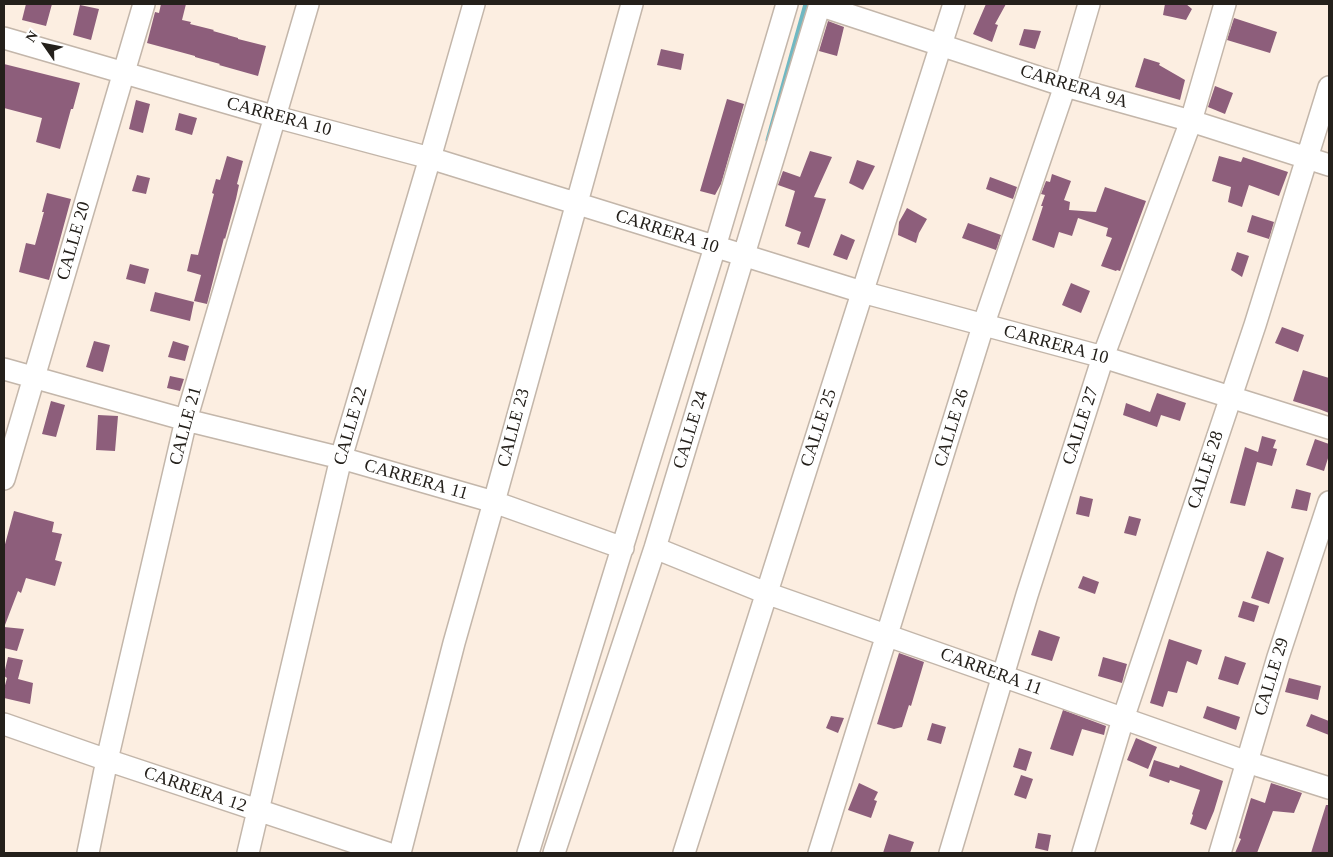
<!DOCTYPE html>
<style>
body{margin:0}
#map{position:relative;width:1333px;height:857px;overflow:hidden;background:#fceee1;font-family:Georgia,serif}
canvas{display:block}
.frame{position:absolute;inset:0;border:5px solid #24201b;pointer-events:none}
.north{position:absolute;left:20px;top:20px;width:50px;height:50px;-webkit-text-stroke:4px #fff;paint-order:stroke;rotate:303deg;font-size:14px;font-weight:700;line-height:20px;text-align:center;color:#24201b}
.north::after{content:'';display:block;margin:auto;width:18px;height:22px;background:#24201b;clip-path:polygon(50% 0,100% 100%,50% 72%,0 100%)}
</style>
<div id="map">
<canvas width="1333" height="857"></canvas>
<div class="frame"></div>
<div class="north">N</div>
</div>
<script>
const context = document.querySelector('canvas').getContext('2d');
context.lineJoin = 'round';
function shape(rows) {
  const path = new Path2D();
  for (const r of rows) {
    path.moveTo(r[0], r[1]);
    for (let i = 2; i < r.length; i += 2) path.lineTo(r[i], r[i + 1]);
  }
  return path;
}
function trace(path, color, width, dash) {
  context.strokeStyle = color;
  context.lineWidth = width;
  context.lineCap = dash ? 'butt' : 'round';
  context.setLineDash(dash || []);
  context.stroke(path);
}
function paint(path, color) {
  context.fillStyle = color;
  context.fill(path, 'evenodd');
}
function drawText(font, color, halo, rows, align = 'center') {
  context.font = font + ' Georgia,serif';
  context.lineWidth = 5;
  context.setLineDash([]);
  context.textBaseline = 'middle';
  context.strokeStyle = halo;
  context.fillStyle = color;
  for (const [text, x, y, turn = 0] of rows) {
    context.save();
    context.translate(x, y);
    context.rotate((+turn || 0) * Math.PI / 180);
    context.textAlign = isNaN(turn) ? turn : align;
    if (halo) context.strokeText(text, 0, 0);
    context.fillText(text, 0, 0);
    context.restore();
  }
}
trace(shape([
 [768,140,806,4]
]), '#70b8c2', 5);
paint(shape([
 [26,4,52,4,46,26,22,20],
 [161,4,186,4,182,20,191,22,190,24,214,30,213,31,238,38,238,39,266,46,258,76,219,65,220,64,195,57,195,56,147,43,155,12,159,13],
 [986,4,1006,4,995,24,998,25,992,42,973,34],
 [1165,4,1186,4,1192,9,1186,20,1163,15],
 [80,5,99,9,91,40,73,35],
 [1234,18,1277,32,1270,53,1227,40],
 [828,21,844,27,837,56,819,51],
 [1024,29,1041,31,1035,49,1019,45],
 [661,49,684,54,681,70,657,65],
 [1144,58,1160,63,1159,65,1185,80,1180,100,1135,87],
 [4,64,80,83,73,109,71,109,60,149,36,142,42,118,4,108],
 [1215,86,1233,93,1225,114,1208,107],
 [727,99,744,104,721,184,715,195,700,191],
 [136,100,150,104,143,133,129,129],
 [179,113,197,118,192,135,175,130],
 [810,151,832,157,814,197,826,199,809,248,797,244,801,232,785,226,795,191,778,185,783,171,800,177],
 [227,156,243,161,237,184,239,185,236,199,225,239,224,238,207,304,194,301,201,275,187,271,191,254,198,255,214,194,212,193,216,179,220,180],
 [1219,156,1241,162,1243,157,1288,172,1279,196,1249,185,1242,207,1228,202,1231,187,1212,181],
 [857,160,875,166,863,190,849,183],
 [1052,174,1071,181,1064,200,1070,202,1069,210,1096,212,1105,187,1146,201,1120,271,1117,270,1116,271,1101,266,1112,238,1106,236,1108,228,1078,218,1072,236,1059,232,1054,248,1032,240,1043,206,1041,206,1045,195,1041,194,1046,181,1050,182],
 [137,175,150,178,146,194,132,191],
 [990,177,1017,187,1013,199,986,189],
 [47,193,71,199,49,280,19,272,26,243,35,245,44,212,42,212],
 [907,208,927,219,919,233,916,243,898,235,899,222],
 [1252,215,1274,222,1269,239,1247,232],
 [968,223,1001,235,996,250,962,238],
 [841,234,855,240,847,260,833,255],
 [1237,252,1249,256,1242,277,1231,270],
 [130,264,149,269,145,284,126,279],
 [1071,283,1090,291,1081,313,1062,305],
 [155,292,194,302,190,321,150,311],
 [1282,327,1304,335,1298,352,1275,343],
 [94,341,110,345,103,372,86,367],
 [173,341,189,346,185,361,168,357],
 [1303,370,1329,378,1329,413,1319,409,1293,401],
 [170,376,184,379,180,391,167,388],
 [1157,393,1186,403,1180,421,1161,415,1157,427,1123,415,1126,403,1150,412],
 [51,401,65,405,56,437,42,434],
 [98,415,118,416,115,451,96,450],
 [1262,436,1276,440,1273,448,1277,449,1272,466,1257,462,1245,506,1230,503,1245,447,1258,452],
 [1315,439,1329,444,1329,455,1324,471,1306,465],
 [1296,489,1311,493,1307,511,1291,508],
 [1080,496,1093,499,1089,517,1076,514],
 [14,511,54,522,52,532,62,534,55,560,62,562,55,586,26,578,21,593,18,591,5,625,4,548],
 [1129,516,1141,519,1136,536,1124,533],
 [1267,551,1284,558,1269,604,1251,598],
 [1083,576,1099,582,1095,594,1078,588],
 [1243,601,1259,606,1254,622,1238,617],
 [4,627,24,629,17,651,4,648],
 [1039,630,1060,637,1052,661,1031,655],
 [1169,639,1202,650,1197,665,1187,661,1177,693,1168,691,1163,707,1150,703],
 [899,653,924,662,911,706,909,705,902,727,894,729,877,724],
 [1225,656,1246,663,1238,685,1218,679],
 [8,657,23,660,18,679,33,683,30,704,4,698,4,689,7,678,4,676,4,674],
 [1103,657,1127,664,1122,683,1098,676],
 [1289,678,1321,686,1318,700,1285,692],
 [1207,706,1240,717,1236,730,1203,718],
 [1063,710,1106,726,1104,735,1082,729,1073,756,1050,749],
 [1311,714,1329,721,1329,735,1306,726],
 [831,716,844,718,838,733,826,728],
 [932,723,946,727,941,744,927,740],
 [1136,738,1157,747,1148,769,1127,760],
 [1019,748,1032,752,1026,771,1013,767],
 [1154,760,1179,768,1180,765,1223,781,1214,811,1206,830,1190,824,1193,815,1192,814,1200,790,1170,780,1169,783,1149,776],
 [1021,775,1033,779,1026,799,1014,795],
 [859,783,878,792,874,800,877,801,871,818,848,810],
 [1271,783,1302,793,1294,813,1273,811,1257,853,1235,853,1241,839,1239,838,1251,798,1265,803],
 [1326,805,1329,805,1329,853,1311,853],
 [1038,833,1051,835,1048,851,1035,848],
 [889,834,914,842,910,853,883,853]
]), '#8d5e7b');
const minor = shape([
 [819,5,1065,86,1191,121,1329,165],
 [4,38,276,117,430,158,862,292,1103,357,1329,428],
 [4,369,186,420,341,458,494,502,623,548],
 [4,479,144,4],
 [655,548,766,593,1247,762,1329,788],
 [4,724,107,760,387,853],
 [88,853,107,760,186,420,308,4],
 [248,853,341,458,430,158,474,4],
 [400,853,454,643,494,502,632,4],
 [528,853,715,247,787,4],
 [554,853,655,548,820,4],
 [684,853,954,4],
 [819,853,983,326,1065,86,1089,4],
 [950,853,1027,595,1103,357,1191,121,1225,4],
 [1083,853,1123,719,1255,325,1329,87],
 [1220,853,1278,657,1329,502]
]);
trace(minor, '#c3b6aa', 24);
trace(minor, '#fff', 21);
drawText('18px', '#24201b', '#fff', [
 ["CARRERA 9A",1074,87,17],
 ["CARRERA 10",279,117,15],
 ["CARRERA 10",667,232,18],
 ["CALLE 20",74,241,-74],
 ["CARRERA 10",1056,345,15],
 ["CALLE 21",186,426,-75],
 ["CALLE 22",351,426,-74],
 ["CALLE 27",1081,426,-72],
 ["CALLE 23",514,428,-75],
 ["CALLE 25",819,428,-72],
 ["CALLE 26",952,428,-73],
 ["CALLE 24",691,430,-73],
 ["CALLE 28",1206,470,-72],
 ["CARRERA 11",416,480,16],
 ["CARRERA 11",991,672,20],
 ["CALLE 29",1272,677,-73],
 ["CARRERA 12",195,790,19]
]);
</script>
